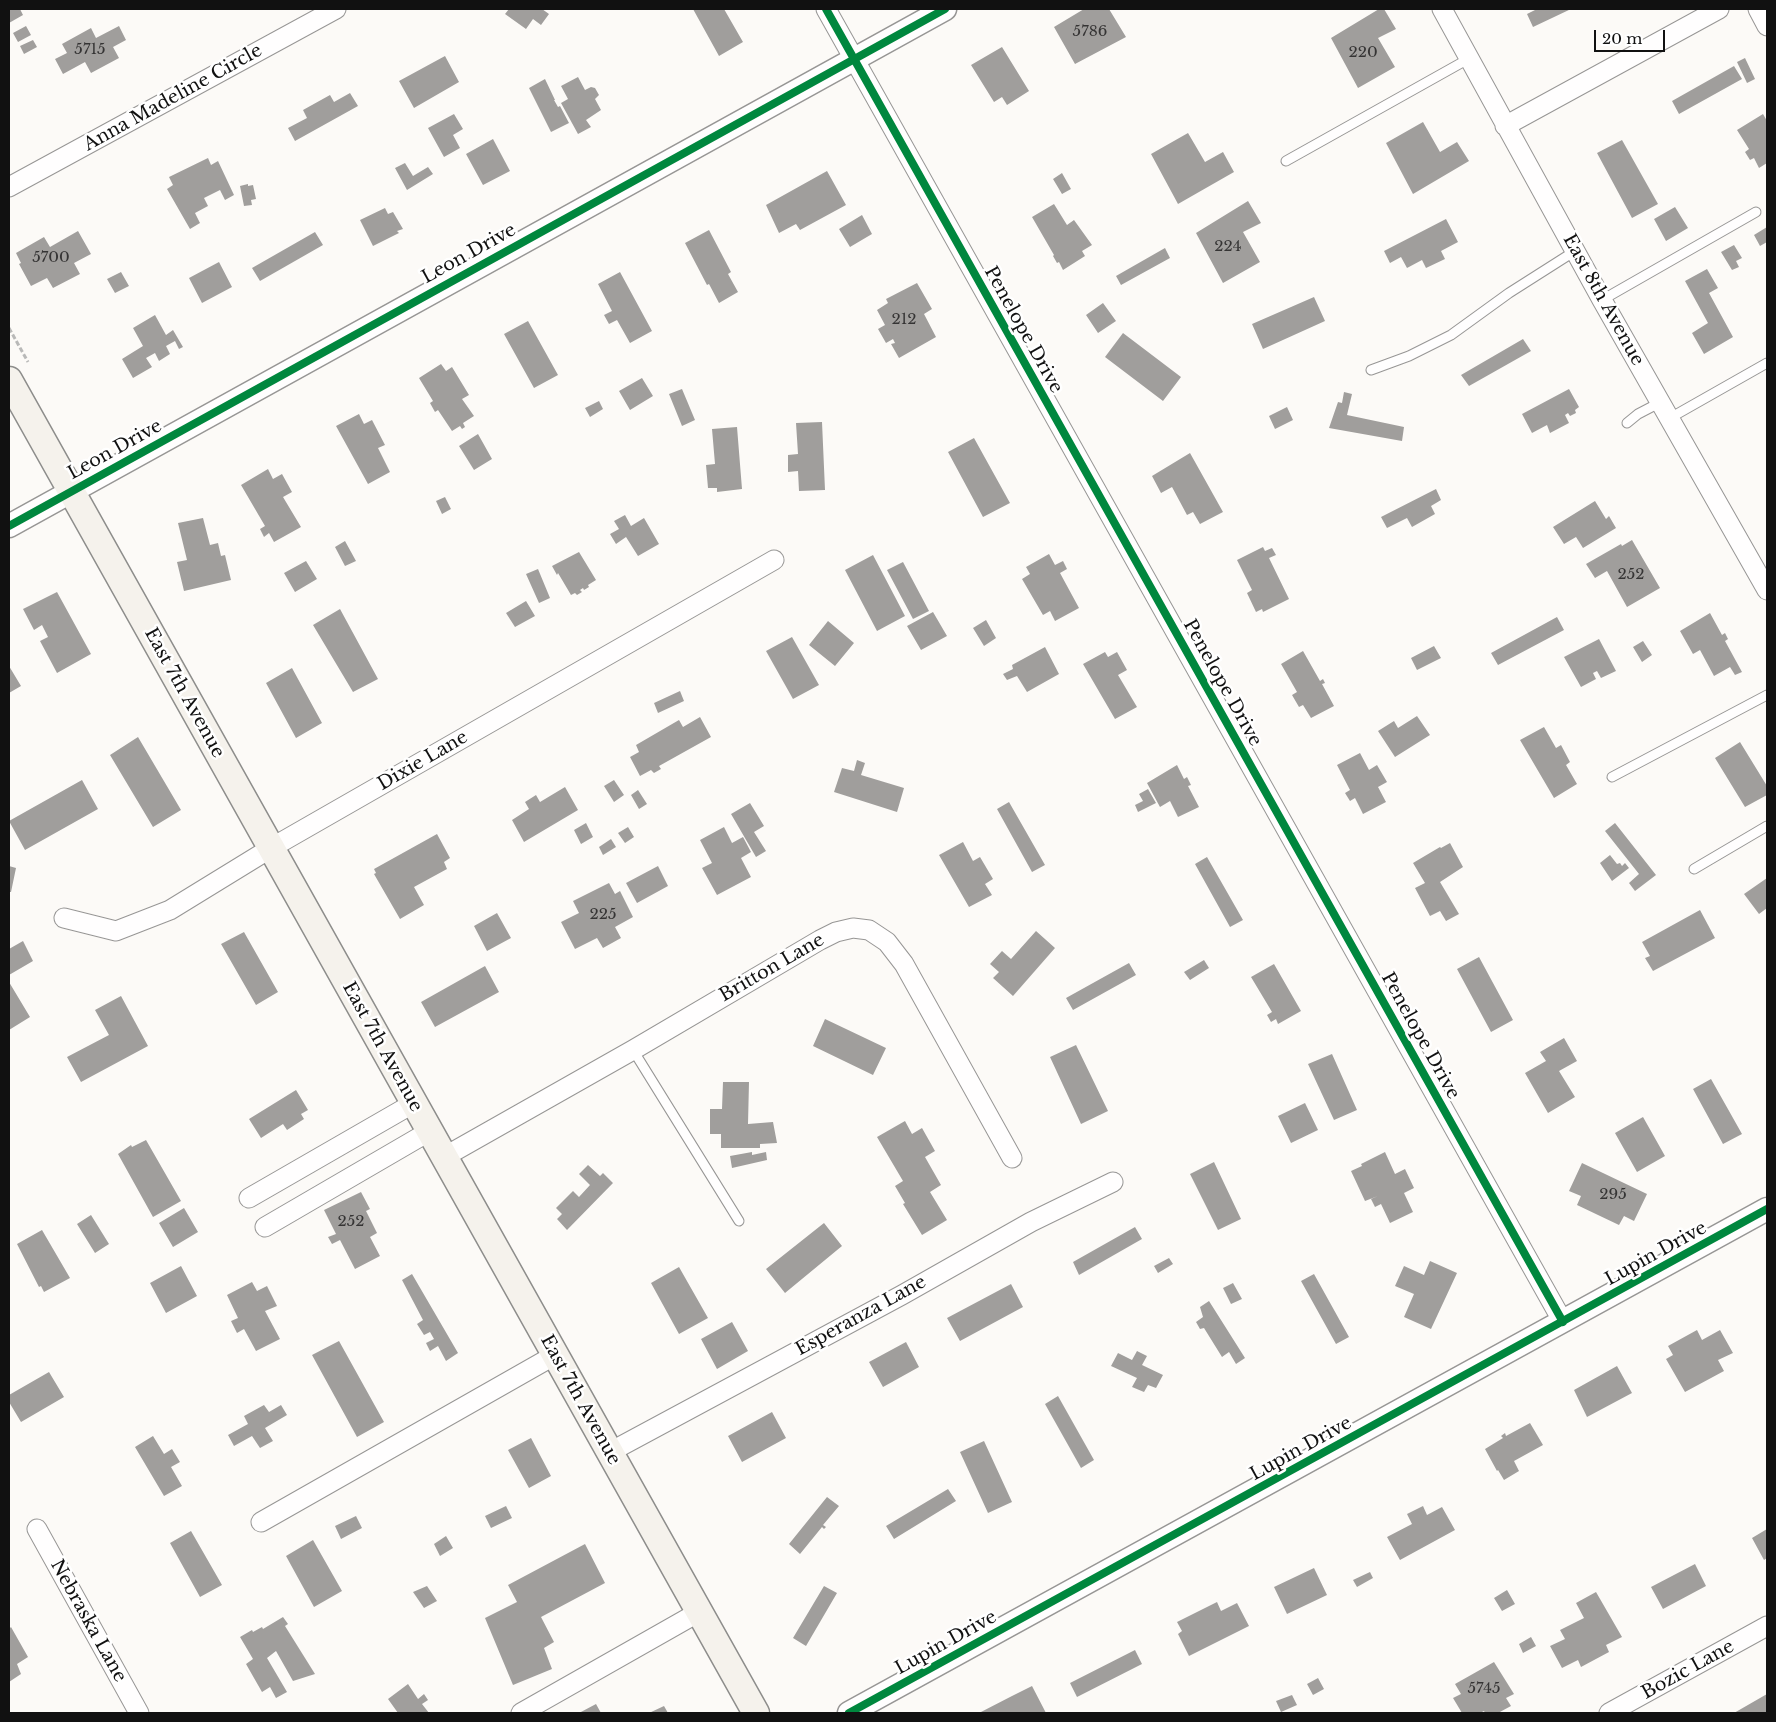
<!DOCTYPE html>
<style>
body{margin:0}
#map{position:relative;width:1776px;height:1722px;overflow:hidden;background:#fcfaf7;font-family:"Libre Baskerville",serif}
canvas{display:block}
.frame{position:absolute;inset:0;border:10px solid #111;pointer-events:none}
.scale{position:absolute;left:1594px;top:30px;width:71px;height:22px;box-sizing:border-box;border:2px solid #111;border-top:0;padding-left:6px;font-size:15px;line-height:18px;white-space:nowrap;color:#111;-webkit-text-stroke:4px #fff;paint-order:stroke}
</style>
<div id="map">
<canvas width="1776" height="1722"></canvas>
<div class="frame"></div>
<div class="scale">20 m</div>
</div>
<script>
const context = document.querySelector('canvas').getContext('2d');
context.lineJoin = 'round';
function paint(path, color) {
  context.fillStyle = color;
  context.fill(path, 'evenodd');
}
function shape(rows) {
  const path = new Path2D();
  for (const r of rows) {
    path.moveTo(r[0], r[1]);
    for (let i = 2; i < r.length; i += 2) path.lineTo(r[i], r[i + 1]);
  }
  return path;
}
function trace(path, color, width, dash) {
  context.strokeStyle = color;
  context.lineWidth = width;
  context.lineCap = dash ? 'butt' : 'round';
  context.setLineDash(dash || []);
  context.stroke(path);
}
function drawText(font, color, halo, rows, align = 'center') {
  context.font = font + ' "Libre Baskerville",serif';
  context.lineWidth = 5;
  context.setLineDash([]);
  context.textBaseline = 'middle';
  context.strokeStyle = halo;
  context.fillStyle = color;
  for (const [text, x, y, turn = 0] of rows) {
    context.save();
    context.translate(x, y);
    context.rotate((+turn || 0) * Math.PI / 180);
    context.textAlign = isNaN(turn) ? turn : align;
    if (halo) context.strokeText(text, 0, 0);
    context.fillText(text, 0, 0);
    context.restore();
  }
}
paint(shape([
 [9,9,20,9,23,15,9,23],
 [509,9,542,9,549,14,541,25,533,19,526,29,505,14],
 [693,9,724,9,743,42,719,56],
 [1084,9,1109,9,1126,37,1075,64,1054,27],
 [1379,9,1384,9,1396,29,1378,38,1395,67,1358,88,1331,38],
 [1537,9,1571,9,1533,27,1527,14],
 [26,26,31,35,18,42,13,33],
 [119,26,126,40,113,47,119,58,91,73,85,62,63,74,55,59,67,53,62,44,91,28,96,38],
 [33,40,37,47,24,54,20,46],
 [1002,47,1029,91,1007,105,1002,97,994,102,971,65],
 [445,56,459,82,414,108,399,81],
 [1745,58,1755,79,1747,83,1737,62],
 [1734,66,1742,79,1679,114,1672,101],
 [578,77,585,90,591,87,595,88,599,95,595,99,601,110,586,120,591,127,578,134,561,103,568,99,561,86],
 [545,79,555,100,554,100,558,107,560,106,569,123,551,132,529,88],
 [350,93,358,106,295,141,288,128,307,118,303,110,330,95,334,102],
 [454,114,463,129,453,135,460,148,444,157,428,128],
 [1763,114,1767,121,1767,163,1759,168,1754,158,1750,160,1745,152,1749,149,1737,130],
 [1423,122,1440,152,1457,142,1469,161,1413,194,1386,143],
 [1188,133,1205,162,1223,152,1234,172,1178,204,1151,154],
 [493,139,510,171,483,185,466,154],
 [1622,140,1658,204,1632,218,1597,153],
 [208,158,211,165,218,161,234,195,225,200,220,190,204,198,208,206,195,213,200,223,190,229,167,189,173,185,169,177],
 [405,163,413,176,428,167,433,174,407,190,395,168],
 [827,171,846,205,800,230,796,224,779,233,766,205],
 [1062,173,1071,189,1062,194,1053,179],
 [248,184,248,186,253,185,256,199,251,200,252,205,244,206,240,186],
 [1248,201,1261,223,1243,232,1260,262,1223,283,1196,233],
 [1054,204,1067,225,1074,220,1092,245,1082,251,1085,256,1063,270,1059,262,1057,263,1053,256,1054,255,1032,217],
 [1675,207,1688,228,1666,241,1654,219],
 [385,208,388,214,393,212,403,229,397,231,399,233,373,246,360,220],
 [862,215,872,234,850,247,839,229],
 [1446,219,1458,242,1441,251,1445,259,1426,268,1422,260,1407,268,1401,257,1390,263,1384,251],
 [1767,227,1767,242,1760,246,1754,235],
 [709,230,731,272,728,274,738,292,719,303,709,284,707,285,685,243],
 [78,231,91,254,74,263,80,274,53,288,47,278,31,286,19,264,21,263,16,253,44,237,50,247],
 [315,232,323,245,260,281,252,268],
 [1734,245,1742,258,1736,261,1739,267,1732,270,1721,252],
 [1165,248,1170,258,1121,285,1116,276],
 [219,262,232,287,202,303,189,278],
 [1707,269,1718,288,1709,293,1733,337,1704,354,1692,333,1708,323,1685,281],
 [121,272,129,286,115,293,107,279],
 [620,272,652,331,630,343,617,320,609,324,604,315,612,311,598,284],
 [917,283,932,309,924,314,936,337,899,358,891,344,895,343,893,339,886,343,878,329,885,325,877,310,888,303,886,299],
 [1314,297,1325,321,1263,349,1252,324],
 [1103,303,1116,321,1098,333,1086,315],
 [155,315,166,335,173,330,183,347,179,349,175,341,166,346,170,354,159,361,155,353,146,358,152,367,133,378,122,359,143,346,133,328],
 [528,321,558,375,534,388,504,334],
 [1123,333,1181,377,1163,401,1105,357],
 [1523,339,1531,351,1469,386,1461,375],
 [441,364,446,371,452,367,469,395,462,399,474,416,463,423,465,427,462,429,460,426,452,431,438,410,435,412,430,403,433,401,419,378],
 [642,378,653,396,630,410,619,391],
 [682,389,695,420,682,426,669,394],
 [1569,389,1579,407,1575,410,1576,413,1570,416,1568,413,1565,415,1569,423,1550,433,1547,425,1532,433,1522,414],
 [1344,392,1352,394,1347,415,1404,427,1402,441,1329,428,1338,402,1342,403],
 [599,401,603,409,590,417,585,408],
 [1287,407,1293,420,1275,429,1269,416],
 [359,414,364,424,372,420,385,445,378,448,390,472,368,484,336,426],
 [822,422,825,490,799,491,798,471,788,472,788,455,798,454,796,423],
 [737,427,742,489,717,492,717,488,708,488,706,465,715,464,712,429],
 [478,434,492,459,474,470,459,446],
 [974,438,1010,503,983,517,948,452],
 [1190,453,1223,512,1200,524,1193,512,1187,515,1172,487,1161,493,1152,476],
 [268,469,273,479,282,474,292,492,283,497,301,527,274,542,269,533,264,537,260,529,265,526,241,485],
 [1436,489,1441,500,1431,506,1435,514,1412,527,1407,518,1387,528,1381,517],
 [445,497,451,509,442,514,436,501],
 [1595,501,1606,519,1609,516,1616,528,1583,548,1576,537,1564,544,1553,527],
 [625,515,631,526,644,518,659,544,638,556,626,537,616,544,610,534,619,529,614,521],
 [203,518,210,545,218,543,221,556,225,555,231,580,184,591,177,562,187,560,178,523],
 [1632,540,1660,588,1627,607,1607,571,1595,578,1586,564,1621,544,1622,546],
 [345,541,356,561,345,566,335,547],
 [1263,547,1265,551,1272,548,1276,555,1269,558,1289,599,1263,612,1262,609,1256,612,1247,593,1252,590,1237,560],
 [579,552,596,580,588,585,589,587,584,590,583,588,580,590,582,592,577,595,575,593,571,595,558,573,557,575,552,566],
 [1049,554,1055,565,1063,561,1067,569,1060,573,1079,608,1055,621,1050,611,1043,615,1022,579,1030,574,1026,567],
 [873,555,905,616,877,631,845,570],
 [306,561,317,579,295,592,284,573],
 [903,562,929,611,913,619,887,570],
 [538,569,550,598,539,603,526,574],
 [57,592,91,654,57,673,40,641,48,637,42,625,34,630,23,609],
 [526,601,535,616,515,627,506,613],
 [340,609,378,679,353,692,313,625],
 [933,612,947,636,921,650,907,626],
 [1710,613,1722,635,1725,633,1728,639,1725,641,1742,672,1735,675,1730,667,1714,676,1700,650,1693,654,1680,631],
 [1557,617,1564,630,1498,665,1491,653],
 [986,620,996,638,984,646,973,628],
 [828,621,854,643,835,666,809,645],
 [792,637,819,685,793,699,766,651],
 [1599,639,1616,671,1601,678,1597,671,1593,673,1596,679,1581,687,1564,657],
 [1643,641,1652,655,1642,662,1633,647],
 [1434,646,1441,658,1417,670,1411,658],
 [1045,647,1059,674,1027,692,1017,676,1007,680,1003,674,1013,669,1012,665],
 [1303,651,1320,681,1323,679,1325,683,1322,684,1334,706,1311,718,1303,705,1299,707,1292,695,1297,692,1281,664],
 [1105,652,1108,657,1117,652,1127,670,1118,675,1137,707,1115,719,1083,664],
 [9,666,21,686,9,693],
 [292,668,322,723,296,738,266,683],
 [680,691,684,701,658,713,654,703],
 [1417,716,1430,735,1395,757,1378,731,1394,721,1398,728],
 [700,717,711,737,659,766,661,769,654,773,651,770,640,776,630,757,639,752,636,745,679,720,683,727],
 [1544,727,1556,748,1561,745,1570,762,1566,765,1577,784,1554,798,1520,740],
 [138,737,181,810,153,827,110,755],
 [1740,742,1767,786,1767,795,1745,807,1715,758],
 [1360,753,1369,770,1377,765,1387,782,1378,787,1386,802,1363,814,1355,798,1350,801,1345,793,1350,790,1337,765],
 [857,760,865,763,861,775,904,788,897,812,834,792,842,768,854,771],
 [1177,765,1184,779,1187,777,1191,785,1188,786,1199,807,1178,817,1170,801,1160,807,1147,783],
 [82,780,98,809,25,850,9,821],
 [614,780,624,795,614,802,604,786],
 [565,787,578,810,524,842,512,820,529,809,525,802,536,795,540,802],
 [1148,789,1156,803,1138,812,1135,805,1143,801,1139,794],
 [638,790,647,804,639,809,631,795],
 [1009,802,1045,865,1032,872,997,809],
 [750,803,764,826,754,832,766,851,756,857,731,814],
 [586,823,593,837,581,844,574,830],
 [1615,823,1656,875,1635,891,1629,883,1639,874,1605,831],
 [628,827,634,837,625,843,618,833],
 [724,827,732,843,743,837,751,852,741,858,751,877,717,895,702,868,712,863,700,840],
 [437,834,450,858,444,862,447,869,414,887,424,905,400,919,374,874,376,873,374,869],
 [611,839,616,847,603,855,599,847],
 [963,842,973,861,980,857,993,879,985,884,992,895,969,907,939,855],
 [1450,843,1463,867,1440,882,1459,914,1446,921,1440,911,1430,916,1415,888,1425,883,1413,863,1440,847,1441,848],
 [1610,855,1617,864,1620,863,1622,866,1625,863,1629,868,1612,881,1600,863],
 [1207,857,1243,920,1230,927,1195,864],
 [9,866,16,868,11,892,9,892],
 [658,866,668,886,637,903,626,883],
 [1767,878,1767,908,1759,914,1744,894],
 [609,883,615,894,620,891,633,917,615,927,621,938,603,948,597,938,575,949,561,922,579,913,573,901],
 [1700,910,1715,938,1653,971,1645,958,1650,956,1642,942],
 [497,913,511,938,487,951,474,926],
 [1036,931,1055,948,1013,996,993,978,999,972,990,964,1002,951,1011,959],
 [244,932,278,992,256,1005,221,944],
 [23,941,33,961,9,975,9,949],
 [1479,957,1513,1020,1491,1032,1457,969],
 [1204,960,1209,968,1190,980,1184,972],
 [1129,963,1136,975,1073,1010,1066,998],
 [1274,964,1301,1011,1278,1024,1276,1019,1271,1022,1267,1015,1272,1012,1251,977],
 [485,966,499,992,435,1027,421,1002],
 [9,982,30,1017,9,1030],
 [121,996,148,1046,81,1082,67,1057,109,1035,95,1010],
 [825,1019,886,1048,873,1075,813,1046],
 [1564,1038,1577,1061,1559,1071,1575,1097,1548,1113,1525,1073,1546,1061,1540,1052],
 [1076,1045,1108,1111,1081,1124,1050,1057],
 [1332,1054,1357,1110,1334,1120,1308,1064],
 [1711,1079,1742,1134,1723,1144,1693,1089],
 [723,1082,749,1082,748,1124,773,1122,777,1143,760,1144,760,1148,721,1148,721,1134,710,1134,710,1109,722,1109],
 [296,1090,308,1110,301,1114,304,1119,287,1130,283,1124,261,1138,249,1119],
 [1305,1103,1318,1130,1291,1143,1278,1116],
 [1643,1117,1665,1156,1637,1172,1615,1133],
 [905,1121,912,1134,922,1128,935,1151,925,1157,941,1185,930,1192,947,1220,922,1235,903,1204,905,1203,895,1186,903,1181,877,1137],
 [146,1140,181,1201,153,1217,118,1154,131,1145,132,1147],
 [752,1152,752,1155,766,1152,767,1160,732,1168,730,1156],
 [1385,1152,1395,1174,1405,1169,1414,1188,1404,1193,1413,1212,1390,1223,1381,1204,1375,1207,1371,1199,1378,1196,1365,1201,1351,1171,1362,1166,1361,1164],
 [1214,1162,1241,1219,1218,1230,1190,1174],
 [1582,1163,1647,1194,1634,1221,1624,1216,1619,1225,1577,1205,1581,1196,1569,1191],
 [588,1165,600,1176,603,1173,613,1183,567,1230,557,1219,562,1214,556,1208,573,1191,579,1197,590,1185,579,1174],
 [361,1192,370,1209,366,1211,377,1233,370,1237,380,1256,355,1269,340,1240,332,1244,328,1237,336,1234,324,1210],
 [184,1208,198,1232,173,1247,159,1223],
 [91,1215,109,1244,95,1253,77,1224],
 [824,1223,842,1246,785,1293,766,1269],
 [1135,1227,1142,1239,1079,1275,1073,1262],
 [42,1230,70,1278,44,1292,41,1286,39,1287,17,1244],
 [1169,1258,1173,1264,1158,1273,1154,1266],
 [1430,1261,1457,1273,1431,1329,1404,1317,1414,1294,1395,1286,1404,1266,1424,1275],
 [181,1266,197,1296,166,1313,150,1283],
 [679,1267,708,1318,679,1334,651,1283],
 [412,1274,458,1353,446,1361,438,1346,430,1351,426,1343,434,1339,430,1332,424,1335,417,1324,423,1320,402,1280],
 [1314,1274,1349,1337,1336,1344,1301,1281],
 [252,1282,257,1291,267,1286,277,1306,265,1311,280,1339,256,1351,244,1329,237,1333,231,1321,238,1318,227,1295],
 [1233,1283,1242,1299,1231,1304,1223,1288],
 [1011,1284,1023,1307,960,1341,947,1318],
 [1209,1301,1245,1358,1236,1364,1229,1352,1222,1357,1204,1328,1200,1329,1196,1322,1203,1317,1200,1307],
 [732,1322,748,1351,717,1369,701,1339],
 [1697,1330,1702,1340,1720,1330,1733,1353,1718,1360,1724,1371,1685,1392,1666,1359,1673,1355,1668,1346],
 [339,1341,384,1422,357,1437,312,1355],
 [906,1342,919,1367,883,1387,869,1362],
 [1137,1351,1147,1356,1142,1365,1163,1375,1156,1388,1148,1385,1144,1392,1132,1387,1137,1378,1111,1366,1118,1353,1132,1360],
 [1617,1366,1632,1393,1587,1417,1574,1390],
 [49,1372,64,1397,21,1422,9,1402,9,1395],
 [1058,1396,1094,1460,1081,1468,1045,1404],
 [264,1405,269,1412,281,1405,287,1415,265,1428,273,1441,260,1448,252,1436,234,1446,228,1435,248,1424,244,1416],
 [772,1412,786,1438,742,1462,728,1436],
 [1530,1423,1543,1445,1514,1461,1519,1471,1504,1480,1498,1470,1497,1471,1485,1449,1503,1438,1501,1436,1505,1433,1506,1436],
 [153,1436,164,1454,172,1449,180,1462,171,1467,182,1486,164,1496,135,1447],
 [531,1438,551,1476,529,1488,508,1450],
 [984,1441,1012,1502,988,1513,960,1452],
 [948,1489,956,1501,894,1539,886,1526],
 [827,1497,839,1506,823,1525,826,1527,824,1529,822,1527,800,1554,789,1544],
 [506,1506,512,1518,491,1528,485,1516],
 [1423,1506,1427,1515,1442,1507,1455,1530,1400,1560,1387,1537,1412,1524,1407,1514],
 [356,1516,362,1528,341,1539,335,1526],
 [1767,1529,1767,1558,1764,1560,1752,1538],
 [191,1531,222,1585,200,1597,170,1543],
 [446,1536,453,1548,440,1556,434,1544],
 [313,1540,342,1591,314,1607,286,1556],
 [585,1544,605,1583,541,1617,554,1642,544,1648,552,1669,513,1685,485,1618,517,1602,508,1585],
 [1695,1564,1706,1586,1663,1609,1651,1587],
 [1314,1568,1327,1595,1287,1614,1274,1587],
 [1370,1572,1373,1578,1357,1587,1353,1580],
 [427,1586,437,1601,424,1608,413,1592],
 [824,1586,837,1593,806,1646,793,1638],
 [1507,1590,1515,1604,1502,1611,1494,1598],
 [1596,1592,1622,1637,1606,1645,1609,1652,1581,1667,1578,1660,1562,1668,1550,1646,1565,1639,1560,1630,1584,1618,1576,1603],
 [1217,1602,1221,1611,1237,1603,1249,1626,1189,1656,1178,1634,1182,1631,1177,1622],
 [283,1617,288,1624,285,1626,315,1674,293,1681,276,1651,267,1658,287,1692,276,1698,270,1687,262,1692,246,1664,253,1659,240,1637,252,1630,253,1632,262,1627,263,1629],
 [11,1627,28,1657,17,1664,21,1674,9,1682,9,1629],
 [1531,1637,1536,1646,1523,1653,1519,1644],
 [1135,1650,1142,1664,1077,1697,1070,1683],
 [1494,1662,1514,1694,1506,1698,1511,1706,1498,1713,1485,1713,1484,1711,1480,1713,1462,1713,1453,1698,1461,1694,1455,1684],
 [1318,1678,1324,1689,1313,1695,1307,1684],
 [408,1684,418,1699,424,1694,428,1700,422,1704,429,1713,398,1713,388,1699],
 [1032,1686,1046,1713,979,1713,1012,1696],
 [1767,1694,1767,1713,1734,1713],
 [1292,1695,1297,1705,1281,1712,1276,1701],
 [596,1704,601,1713,579,1713],
 [664,1706,668,1713,649,1713]
]), '#a09e9c');
const service = shape([
 [1286,161,1470,58],
 [1602,300,1756,212],
 [1371,370,1409,356,1451,335,1509,293,1575,251],
 [1670,418,1767,363],
 [1627,423,1638,414,1661,402],
 [1612,777,1767,695],
 [1694,869,1767,826],
 [633,1050,739,1221]
]);
const minor = shape([
 [826,9,1563,1322],
 [1442,9,1602,300,1767,590],
 [1758,9,1767,26],
 [1505,126,1719,9],
 [9,187,336,9],
 [64,918,116,931,170,910,271,848,774,560],
 [444,1157,633,1050,820,940,836,932,853,928,869,930,887,942,904,964,1012,1158],
 [249,1198,414,1103],
 [265,1227,430,1131],
 [610,1452,902,1295,1031,1222,1113,1182],
 [261,1522,555,1355],
 [37,1529,139,1713],
 [521,1713,699,1612],
 [1609,1713,1767,1626]
]);
const tertiary = shape([
 [9,526,945,9],
 [849,1713,1767,1209]
]);
const secondary = shape([
 [9,380,756,1713]
]);
trace(service, '#979695', 11);
trace(minor, '#979695', 21);
trace(tertiary, '#979695', 25);
trace(secondary, '#8d8d8b', 29);
trace(shape([
 [9,328,28,362]
]), '#b9b9b8', 3, [5, 2.5]);
trace(service, '#fffefe', 9);
trace(minor, '#fffefe', 19);
trace(tertiary, '#fffefe', 22);
trace(secondary, '#f5f2ec', 26);
trace(shape([
 [826,9,1563,1322],
 [9,526,945,9],
 [849,1713,1767,1209]
]), '#00873e', 8);
drawText('15px', '#353434', null, [
 ["5786",1090,32],
 ["5715",90,50],
 ["220",1363,53],
 ["224",1228,247],
 ["5700",51,258],
 ["212",904,320],
 ["252",1631,575],
 ["225",603,915],
 ["295",1613,1195],
 ["252",351,1222],
 ["5745",1484,1689]
]);
drawText('18px', '#111', '#fff', [
 ["Anna Madeline Circle",173,98,-29],
 ["Leon Drive",469,254,-29],
 ["East 8th Avenue",1603,300,61],
 ["Penelope Drive",1023,330,61],
 ["Leon Drive",115,450,-29],
 ["Penelope Drive",1222,683,61],
 ["East 7th Avenue",184,693,61],
 ["Dixie Lane",423,761,-30],
 ["Britton Lane",772,968,-30],
 ["Penelope Drive",1420,1036,61],
 ["East 7th Avenue",382,1047,61],
 ["Lupin Drive",1656,1254,-29],
 ["Esperanza Lane",861,1316,-29],
 ["East 7th Avenue",580,1400,61],
 ["Lupin Drive",1301,1449,-29],
 ["Nebraska Lane",88,1621,61],
 ["Lupin Drive",946,1643,-29],
 ["Bozic Lane",1688,1670,-29]
]);
</script>
